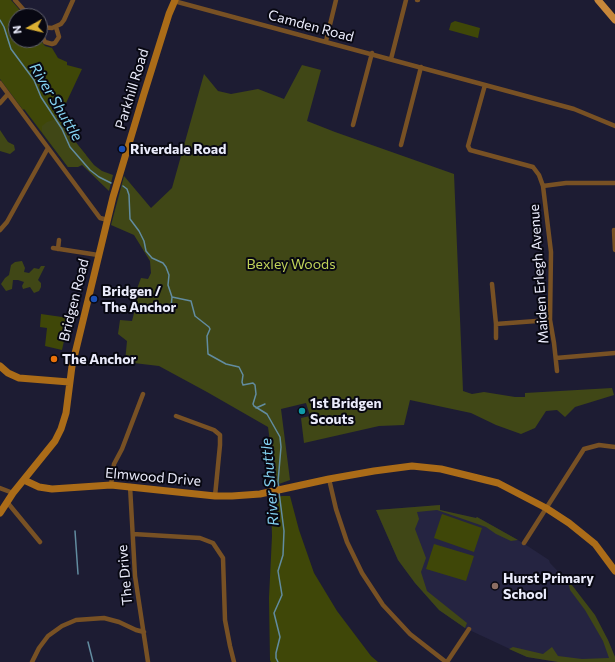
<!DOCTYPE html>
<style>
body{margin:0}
#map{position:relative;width:615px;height:662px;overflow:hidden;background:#1d1c33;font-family:Commissioner,sans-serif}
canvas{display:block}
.north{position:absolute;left:8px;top:8px;width:40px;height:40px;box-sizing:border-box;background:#080812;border:1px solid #636370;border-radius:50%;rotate:262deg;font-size:11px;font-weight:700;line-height:16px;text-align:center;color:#ebecfc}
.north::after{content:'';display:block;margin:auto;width:14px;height:18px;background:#ddb133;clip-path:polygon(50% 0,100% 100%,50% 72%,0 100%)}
</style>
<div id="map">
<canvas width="615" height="662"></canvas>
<div class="north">N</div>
</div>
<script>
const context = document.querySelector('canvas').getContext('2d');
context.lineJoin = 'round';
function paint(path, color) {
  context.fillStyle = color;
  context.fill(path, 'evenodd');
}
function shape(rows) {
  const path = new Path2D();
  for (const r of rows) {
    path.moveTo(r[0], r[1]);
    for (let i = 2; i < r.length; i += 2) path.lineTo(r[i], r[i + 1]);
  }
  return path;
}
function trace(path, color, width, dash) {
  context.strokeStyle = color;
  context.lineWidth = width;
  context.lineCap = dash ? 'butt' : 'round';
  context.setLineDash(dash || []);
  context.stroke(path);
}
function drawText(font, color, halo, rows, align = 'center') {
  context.font = font + ' Commissioner,sans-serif';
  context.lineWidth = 4;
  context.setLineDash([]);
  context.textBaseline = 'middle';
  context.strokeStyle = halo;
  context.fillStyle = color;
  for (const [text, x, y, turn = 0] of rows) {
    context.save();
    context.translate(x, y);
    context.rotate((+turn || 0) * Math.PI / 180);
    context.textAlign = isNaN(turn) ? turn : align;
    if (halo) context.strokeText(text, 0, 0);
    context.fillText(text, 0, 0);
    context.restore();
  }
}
paint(shape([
 [440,505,440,510,476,518,477,517,523,543,549,560,550,563,575,589,608,640,615,657,615,662,558,662,527,657,465,628,439,610,415,583,398,560,376,510]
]), '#252441');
paint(shape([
 [0,0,11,0,25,16,16,16,16,40,40,40,45,46,52,48,58,58,67,62,67,65,82,69,59,118,69,134,86,155,68,167,24,109,23,110,0,79],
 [455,21,480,28,478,38,449,30,451,23],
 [41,314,69,318,62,350,45,346,47,328,40,327],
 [282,496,290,496,299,530,314,573,337,611,371,656,378,662,271,662,270,660,269,598,272,536,271,498],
 [442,514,482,528,474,552,434,538],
 [434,544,474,556,466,581,426,569]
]), '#3f4708');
paint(shape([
 [302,65,321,70,307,121,335,132,454,174,463,391,472,394,484,392,515,397,525,397,525,393,612,388,614,395,575,407,565,417,557,410,546,411,535,428,521,434,496,425,471,413,410,400,404,425,379,426,304,443,301,418,310,416,306,403,281,409,290,480,276,485,268,427,207,392,159,366,125,362,127,341,118,334,120,320,132,321,135,309,132,302,141,278,148,279,151,273,150,261,134,235,111,225,124,176,151,208,172,188,204,74,218,91,231,94,258,89,284,99],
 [59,118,69,134,94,165,102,171,113,175,109,191,82,165,78,167,68,167,42,132,42,126,47,122],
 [0,130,8,142,14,145,15,150,10,154,0,151],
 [22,261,25,268,24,272,29,273,34,268,39,269,41,266,45,266,38,280,41,283,41,287,39,291,34,293,30,287,23,289,22,286,24,282,18,280,13,280,12,289,6,291,1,284,5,278,9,275,11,265,15,262],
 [440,505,440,510,476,518,477,517,518,540,511,541,496,534,486,527,437,510,417,512,419,519,415,529,426,558,421,572,427,591,467,623,465,628,439,610,415,583,398,560,376,510],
 [568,580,595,615,608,640,615,657,615,662,558,662,527,657,509,649,513,647,543,654,552,647,558,656,582,659,609,658,603,641,585,610,570,590]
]), '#404716');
trace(shape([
 [0,20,4,27,11,49,34,80,41,97,62,129,70,147,90,170,99,177,111,183],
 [123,186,127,189,129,195,130,219,139,231,144,241,146,251,152,258,163,263,166,267,169,275,168,285,172,297,171,308],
 [172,297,191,301,195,316,209,327,210,329,207,336,208,354,226,364,239,367,243,375,242,382,243,385,253,383,255,385,256,394,253,404,254,406,267,414,280,437,281,447,278,482,279,488],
 [256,408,265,404],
 [75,531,78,574],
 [88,642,93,662],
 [278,662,276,658,276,653,280,637,274,613,282,595,278,571,283,555,284,531,279,492]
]), '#628ca0', 1.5);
trace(shape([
 [15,0,29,16],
 [417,0,418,0],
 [174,1,574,109,615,126],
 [40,27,52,28,61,24,64,20,73,0],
 [40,32,45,42,52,44,55,43,59,37,56,27],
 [326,41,336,0],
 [391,59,406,0],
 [0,83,100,218,108,220],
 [485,85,468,146,470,150,533,167,539,175,543,186,551,252,550,320,554,343,557,371],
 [0,103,8,94],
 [353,125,372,53],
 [401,145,421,67],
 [543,186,566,183,615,183],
 [0,230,7,222,48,148],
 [614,230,615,250],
 [53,248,98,255],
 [58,249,59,240],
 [492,284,496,324,550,320],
 [496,324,496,338],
 [556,358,615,353],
 [176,416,214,430,220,435,220,445,215,496],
 [329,479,336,509,347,542,362,573,383,605,410,634,446,662],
 [111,485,114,464,122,449,143,394],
 [130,486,135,576,148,662],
 [0,488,13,493],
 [7,502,40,542],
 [133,534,200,538,213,543,223,558,225,620,230,646,234,662],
 [524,543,584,449,599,445,615,447],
 [32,662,39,648,48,636,62,626,76,620,104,618,119,622,136,630,144,632],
 [447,662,469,629]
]), '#785124', 4.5);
trace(shape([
 [0,366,8,373,19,378,69,382],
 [24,480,39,487,52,489,111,485,215,496,232,496,260,494,329,479,374,471,412,466,441,469,498,483,546,508,569,523,595,544,615,571],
 [0,513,13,493,55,441,61,429,66,413,72,366,113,197,143,97,169,14,175,0]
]), '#ab6c18', 7);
trace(shape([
 [598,0,615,20]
]), '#c7873a', 7);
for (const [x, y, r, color] of [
 [122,149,4,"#1a4fb4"],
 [94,299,4,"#1a4fb4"],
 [54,359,4,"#e8710a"],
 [302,411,4,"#0f9aa8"],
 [495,586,4,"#8d6e63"]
]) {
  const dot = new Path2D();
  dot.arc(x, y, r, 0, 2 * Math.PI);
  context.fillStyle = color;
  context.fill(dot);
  trace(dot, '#080812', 1.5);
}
drawText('14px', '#ebecfc', '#080812', [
 ["Camden Road",311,26,15],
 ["Parkhill Road",132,89,-73],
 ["Maiden Erlegh Avenue",539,274,-94],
 ["Bridgen Road",74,300,-76],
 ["Elmwood Drive",153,477,5],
 ["The Drive",125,575,-95]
]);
drawText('bold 14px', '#ebecfc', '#080812', [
 ["Riverdale Road",130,149],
 ["Bridgen /",102,291],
 ["The Anchor",102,307],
 ["The Anchor",62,359],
 ["1st Bridgen",310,403],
 ["Scouts",310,419],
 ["Hurst Primary",503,578],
 ["School",503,594]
], 'left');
drawText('14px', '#c0d259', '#080812', [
 ["Bexley Woods",291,264]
]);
drawText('italic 15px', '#84d2f1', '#080812', [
 ["River Shuttle",56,102,59],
 ["River Shuttle",270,482,-95]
]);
</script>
